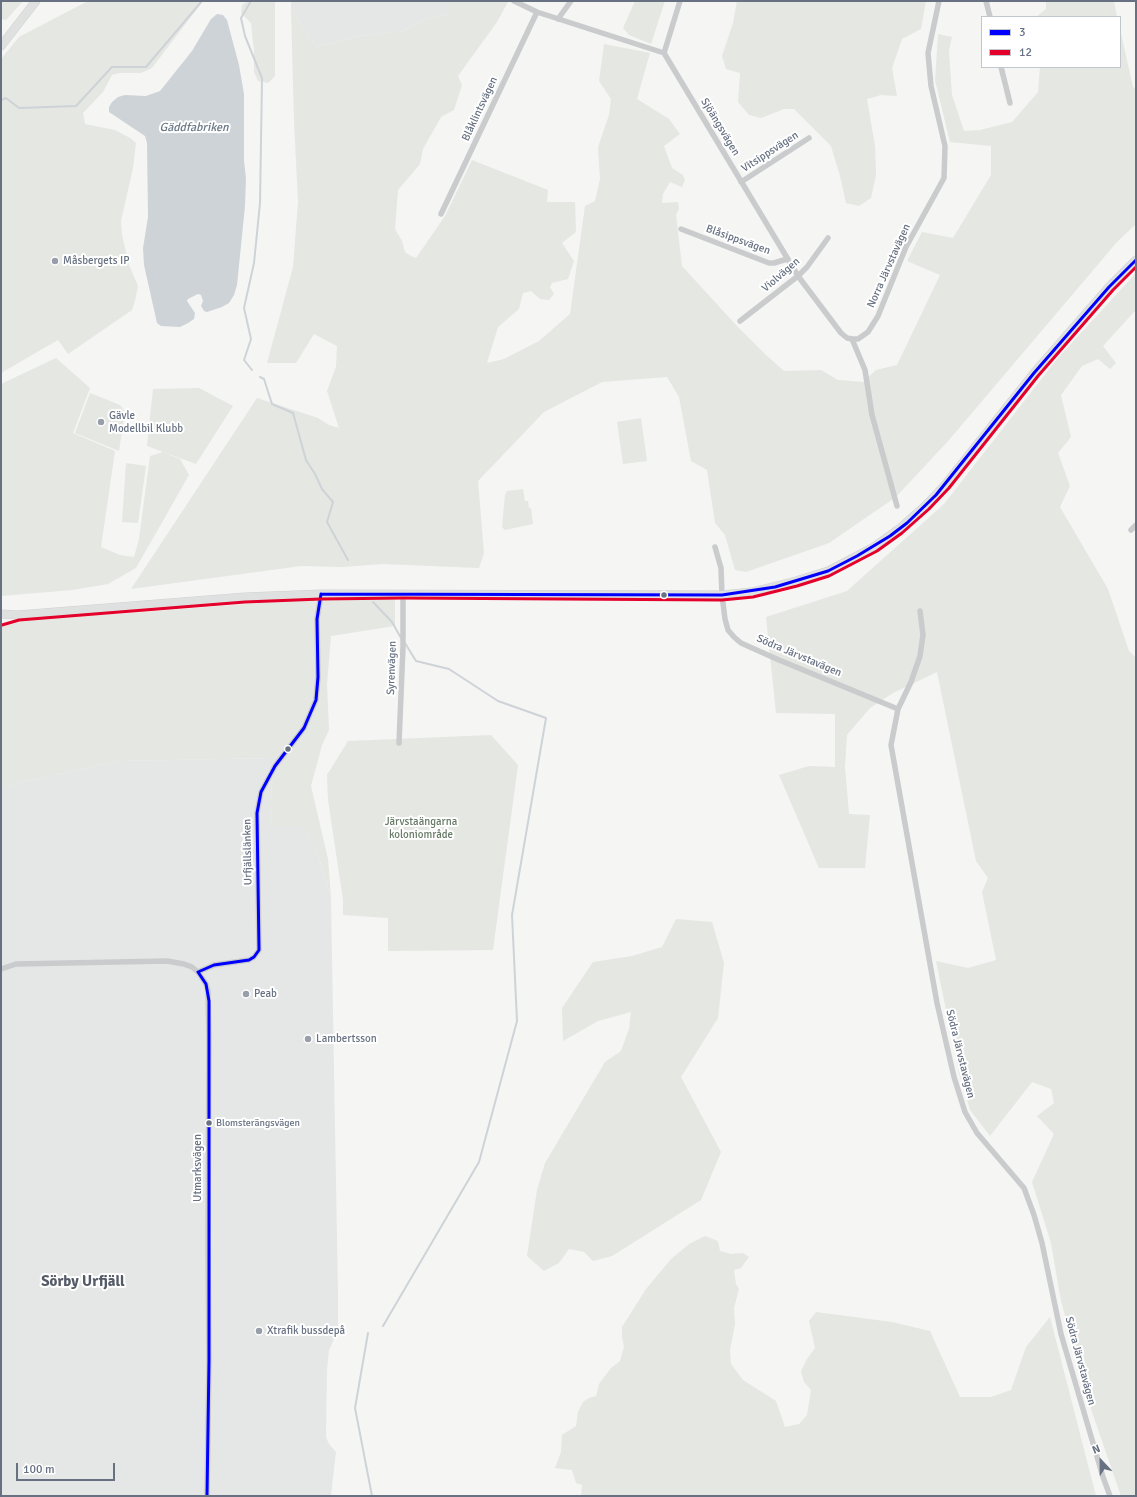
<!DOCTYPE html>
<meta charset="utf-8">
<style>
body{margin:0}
#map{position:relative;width:1137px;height:1497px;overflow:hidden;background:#f5f5f4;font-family:Signika,sans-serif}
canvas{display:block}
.frame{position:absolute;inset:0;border:2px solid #677182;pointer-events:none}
.legend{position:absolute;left:981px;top:16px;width:140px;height:52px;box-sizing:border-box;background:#fff;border:1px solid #c2c6cd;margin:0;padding:5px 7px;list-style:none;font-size:12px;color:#677182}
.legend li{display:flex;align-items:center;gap:8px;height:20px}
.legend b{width:20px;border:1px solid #c2c6cd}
.north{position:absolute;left:1081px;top:1441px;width:40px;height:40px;-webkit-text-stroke:3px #fff;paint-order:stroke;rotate:338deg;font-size:11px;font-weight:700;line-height:16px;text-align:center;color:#677182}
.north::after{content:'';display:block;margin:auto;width:14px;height:18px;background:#677182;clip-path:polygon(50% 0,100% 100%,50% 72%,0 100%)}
.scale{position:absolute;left:16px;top:1463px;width:99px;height:18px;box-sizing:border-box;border:2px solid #677182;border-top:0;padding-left:5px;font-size:12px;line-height:14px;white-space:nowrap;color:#677182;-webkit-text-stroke:3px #fff;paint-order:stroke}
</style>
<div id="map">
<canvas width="1137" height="1497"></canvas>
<div class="frame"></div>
<ul class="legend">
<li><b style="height:5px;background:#00f"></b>3</li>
<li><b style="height:5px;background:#e4002b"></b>12</li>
</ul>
<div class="north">N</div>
<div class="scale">100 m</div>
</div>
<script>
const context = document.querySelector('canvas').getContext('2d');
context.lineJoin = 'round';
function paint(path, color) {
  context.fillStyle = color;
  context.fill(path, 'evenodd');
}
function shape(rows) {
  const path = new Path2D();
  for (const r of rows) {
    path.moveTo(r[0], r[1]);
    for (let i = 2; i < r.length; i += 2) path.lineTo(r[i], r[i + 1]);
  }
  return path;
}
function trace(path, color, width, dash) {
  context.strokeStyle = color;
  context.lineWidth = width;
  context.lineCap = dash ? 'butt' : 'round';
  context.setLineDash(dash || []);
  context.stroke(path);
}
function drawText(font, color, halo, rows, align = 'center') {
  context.font = font + ' Signika,sans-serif';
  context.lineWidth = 4;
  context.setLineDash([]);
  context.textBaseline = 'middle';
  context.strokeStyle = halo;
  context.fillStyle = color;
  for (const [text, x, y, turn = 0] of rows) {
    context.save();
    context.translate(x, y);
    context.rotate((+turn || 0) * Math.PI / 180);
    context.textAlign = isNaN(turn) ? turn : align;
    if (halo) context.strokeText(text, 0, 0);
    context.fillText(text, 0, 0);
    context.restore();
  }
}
paint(shape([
 [291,1,447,1,447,14,421,21,404,31,360,36,316,47,291,9],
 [273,758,270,825,303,826,319,858,331,898,338,1296,338,1331,329,1350,327,1370,326,1437,329,1444,336,1452,331,1496,1,1496,1,787,119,761]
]), '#e5e6e6');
paint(shape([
 [1,1,23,1,6,20,1,19],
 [88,1,203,1,152,68,141,73,119,73,112,75,103,92,83,113,85,124,115,130,130,138,136,143,133,168,121,221,122,235,129,265,138,286,135,301,132,310,68,354,58,340,1,373,1,59,19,37],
 [248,1,275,1,275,76,268,83,258,81,254,72,254,51,251,23,241,13,242,5],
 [447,1,508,2,497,22,458,76,462,85,454,110,441,117,423,149,420,164,398,190,395,229,402,241,405,252,411,256,416,258,445,216,472,160,548,190,547,202,575,202,576,232,562,243,574,261,568,279,552,283,550,287,554,294,549,300,540,299,531,291,523,293,519,309,498,327,487,363,504,359,539,341,570,314,585,206,595,201,600,179,598,147,609,115,611,99,599,81,604,44,650,53,637,99,669,119,680,134,664,146,672,168,683,175,685,180,682,187,670,182,663,194,662,203,678,202,679,209,676,215,682,266,736,325,765,354,784,371,821,370,838,380,863,382,876,370,897,365,940,275,907,261,922,232,953,238,991,175,991,146,950,142,935,80,938,34,952,37,949,50,952,95,964,131,980,130,1012,122,1038,92,1040,67,1120,67,1120,29,1133,87,1136,89,1136,224,1117,242,949,440,896,497,829,543,746,572,735,570,725,535,715,523,707,470,691,461,679,397,667,377,602,382,544,412,478,481,484,553,479,568,383,564,342,567,301,566,131,589,257,398,318,418,329,425,339,428,327,391,336,367,337,346,314,334,296,363,267,363,293,267,298,202,294,121,291,9,316,47,360,36,404,31,421,21,447,14],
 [635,1,665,1,651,44,629,35,623,28],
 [737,1,926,1,921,29,902,39,892,68,897,96,881,95,867,99,875,146,876,175,871,198,859,206,846,203,840,176,831,146,794,109,784,109,761,118,749,115,738,102,740,73,726,69,722,56,733,23],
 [1046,1,1114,1,1117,17,1036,17,1046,9],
 [1136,273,1136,312,1134,312,1103,346,1116,363,1110,369,1098,359,1082,366,1061,395,1071,437,1058,453,1070,486,1060,507,1108,589,1129,651,1136,658,1136,1496,1121,1496,1092,1412,1061,1301,1051,1243,1032,1182,1054,1134,1037,1116,1054,1103,1051,1089,1032,1082,990,1136,970,1110,959,1073,936,961,968,968,996,960,982,892,988,878,976,861,937,672,893,693,870,708,847,735,845,767,849,814,870,815,865,868,819,868,779,775,809,766,835,767,835,714,776,713,766,617,847,591,944,504,1057,359],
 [56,358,90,388,73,433,115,451,101,547,120,555,134,557,139,539,150,456,163,452,180,459,189,475,136,568,108,584,72,590,1,596,1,384],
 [199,388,233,406,196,464,147,446,153,389],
 [90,393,120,405,125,412,119,451,75,433],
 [641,418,647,461,623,464,617,422],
 [126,463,146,466,138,523,122,522],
 [523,489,525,501,528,501,529,508,531,508,533,524,505,530,502,527,505,495,507,491],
 [395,599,395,626,331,636,327,684,329,730,322,745,311,786,328,859,331,898,319,858,303,826,270,826,273,758,119,761,1,787,1,625,18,619,118,614,298,600],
 [491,735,518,765,493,950,388,951,388,918,343,915,343,900,328,800,327,775,348,741],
 [676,919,712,922,724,963,718,1018,681,1077,721,1152,701,1200,612,1256,593,1261,584,1252,569,1249,559,1263,544,1271,527,1256,537,1190,545,1163,605,1062,621,1051,629,1029,631,1012,598,1021,563,1041,562,1008,593,962,632,956,662,947],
 [705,1236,718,1241,720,1251,731,1254,743,1253,749,1257,741,1268,734,1270,736,1284,739,1289,734,1308,735,1324,730,1350,731,1364,743,1380,776,1401,785,1427,799,1424,807,1415,811,1390,804,1382,801,1371,807,1359,815,1348,809,1321,816,1312,892,1322,930,1331,960,1397,991,1397,1011,1390,1026,1347,1050,1317,1096,1496,581,1496,582,1485,576,1483,572,1470,555,1468,561,1452,562,1435,576,1426,578,1412,583,1402,589,1398,596,1396,599,1384,611,1368,620,1361,624,1347,622,1337,622,1327,646,1289,671,1259,689,1244]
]), '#e4e7e2');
paint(shape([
 [217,14,223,15,227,20,239,65,244,94,244,161,246,178,245,206,237,285,234,295,229,303,222,307,207,312,204,311,201,306,203,301,201,295,198,294,188,299,187,301,195,313,194,319,188,323,180,327,161,326,157,323,144,265,143,248,148,217,147,143,145,136,109,112,109,107,112,102,118,97,125,95,146,96,160,91,192,51,211,19]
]), '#ced3d7');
trace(shape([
 [251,1,241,18,245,36,262,78,260,203,254,263,244,308,251,339,244,360,252,370],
 [1,100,6,98,19,108,76,106,112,67,146,67,202,1],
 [260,377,264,379,272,404,293,413,306,460,315,474,322,489,333,502,327,522,348,560],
 [373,602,392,622,401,638],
 [383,1326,479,1162,517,1021,512,915,546,718,498,701,449,669,416,661,405,643],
 [368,1333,355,1408,372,1496]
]), '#ced3d7', 2);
const secondary = shape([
 [1,46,36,1],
 [1,614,18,615,245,597,321,594,722,595,752,592,796,581,828,571,874,547,899,529,925,506,945,485,1034,373,1109,287,1136,260]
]);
trace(secondary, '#d1d1d2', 9);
trace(shape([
 [514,1,537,12,664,53,798,276,841,333,847,338,852,339,858,339,868,332,878,316,906,247,944,178,945,146,931,86,928,53,939,1],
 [986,1,990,17],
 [558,19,571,1],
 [664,53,680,1],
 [1001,67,1010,103],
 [741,182,809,138],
 [441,214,537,12],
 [681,229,769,263,774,263,787,259],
 [740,321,798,276,807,267,828,238],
 [852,339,865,370,872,415,897,506],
 [1131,530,1136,525],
 [715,547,721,568,722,595,725,619,728,630,734,637,741,643,779,660,898,709],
 [920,611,923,635,920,656,911,682,898,709,891,745,937,1003,954,1077,965,1112,977,1133,1024,1188,1034,1215,1042,1243,1061,1334,1103,1477,1110,1496],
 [399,743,403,647,403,593],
 [1,969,16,964,167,961,184,964,192,967,198,972,206,984,208,991,209,1039,208,1242,209,1361,207,1496],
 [198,972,214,965,249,960,254,957,259,950,257,813,261,792,275,766,304,728,316,700,318,677,317,619,321,594]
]), '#cacbcd', 5.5);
trace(secondary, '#dfe0e0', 8);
trace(shape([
 [321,594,722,595,775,587,828,571,857,556,890,536,907,523,936,495,1034,373,1109,287,1136,260],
 [198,972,206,984,209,1001,209,1361,207,1496],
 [198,972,214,965,249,960,254,957,259,950,257,813,261,792,275,766,304,728,316,700,318,677,317,619,321,594]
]), '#00f', 3);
trace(shape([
 [2,625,19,620,245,602,321,599,403,598,722,600,753,597,797,586,829,576,877,551,902,533,929,509,949,488,1038,376,1113,290,1136,267]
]), '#e4002b', 3);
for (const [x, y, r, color] of [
 [55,261,4,"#999faa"],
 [101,422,4,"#999faa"],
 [664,595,3.5,"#677182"],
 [288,749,3.5,"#677182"],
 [246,994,4,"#999faa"],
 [308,1039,4,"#999faa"],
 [209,1123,3.5,"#677182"],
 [259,1331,4,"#999faa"]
]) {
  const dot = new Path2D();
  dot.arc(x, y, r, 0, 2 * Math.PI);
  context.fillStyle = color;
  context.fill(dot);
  trace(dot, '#fff', 1.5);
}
drawText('10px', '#677182', '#fff', [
 ["Blomsterängsvägen",216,1123]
], 'left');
drawText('11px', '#677182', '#fff', [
 ["Blåklintsvägen",480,109,-65],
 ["Sjöängsvägen",720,127,59],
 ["Vitsippsvägen",770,152,-33],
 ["Blåsippsvägen",738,240,20],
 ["Norra Järvstavägen",889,266,-66],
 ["Violvägen",781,275,-41],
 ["Södra Järvstavägen",799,656,23],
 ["Syrenvägen",392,668,-88],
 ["Urfjällslänken",248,852,-91],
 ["Södra Järvstavägen",960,1054,76],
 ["Utmarksvägen",198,1168,-90],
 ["Södra Järvstavägen",1080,1361,75]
]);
drawText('11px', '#677182', '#fff', [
 ["Måsbergets IP",63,261],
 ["Gävle",109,416],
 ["Modellbil Klubb",109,429],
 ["Peab",254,994],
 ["Lambertsson",316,1039],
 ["Xtrafik bussdepå",267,1331]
], 'left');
drawText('11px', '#667965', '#fff', [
 ["Järvstaängarna",421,822],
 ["koloniområde",421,835]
]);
drawText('italic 12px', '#687885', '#fff', [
 ["Gäddfabriken",194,128]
]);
drawText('bold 15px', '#545b67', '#fff', [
 ["Sörby Urfjäll",83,1282]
]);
</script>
